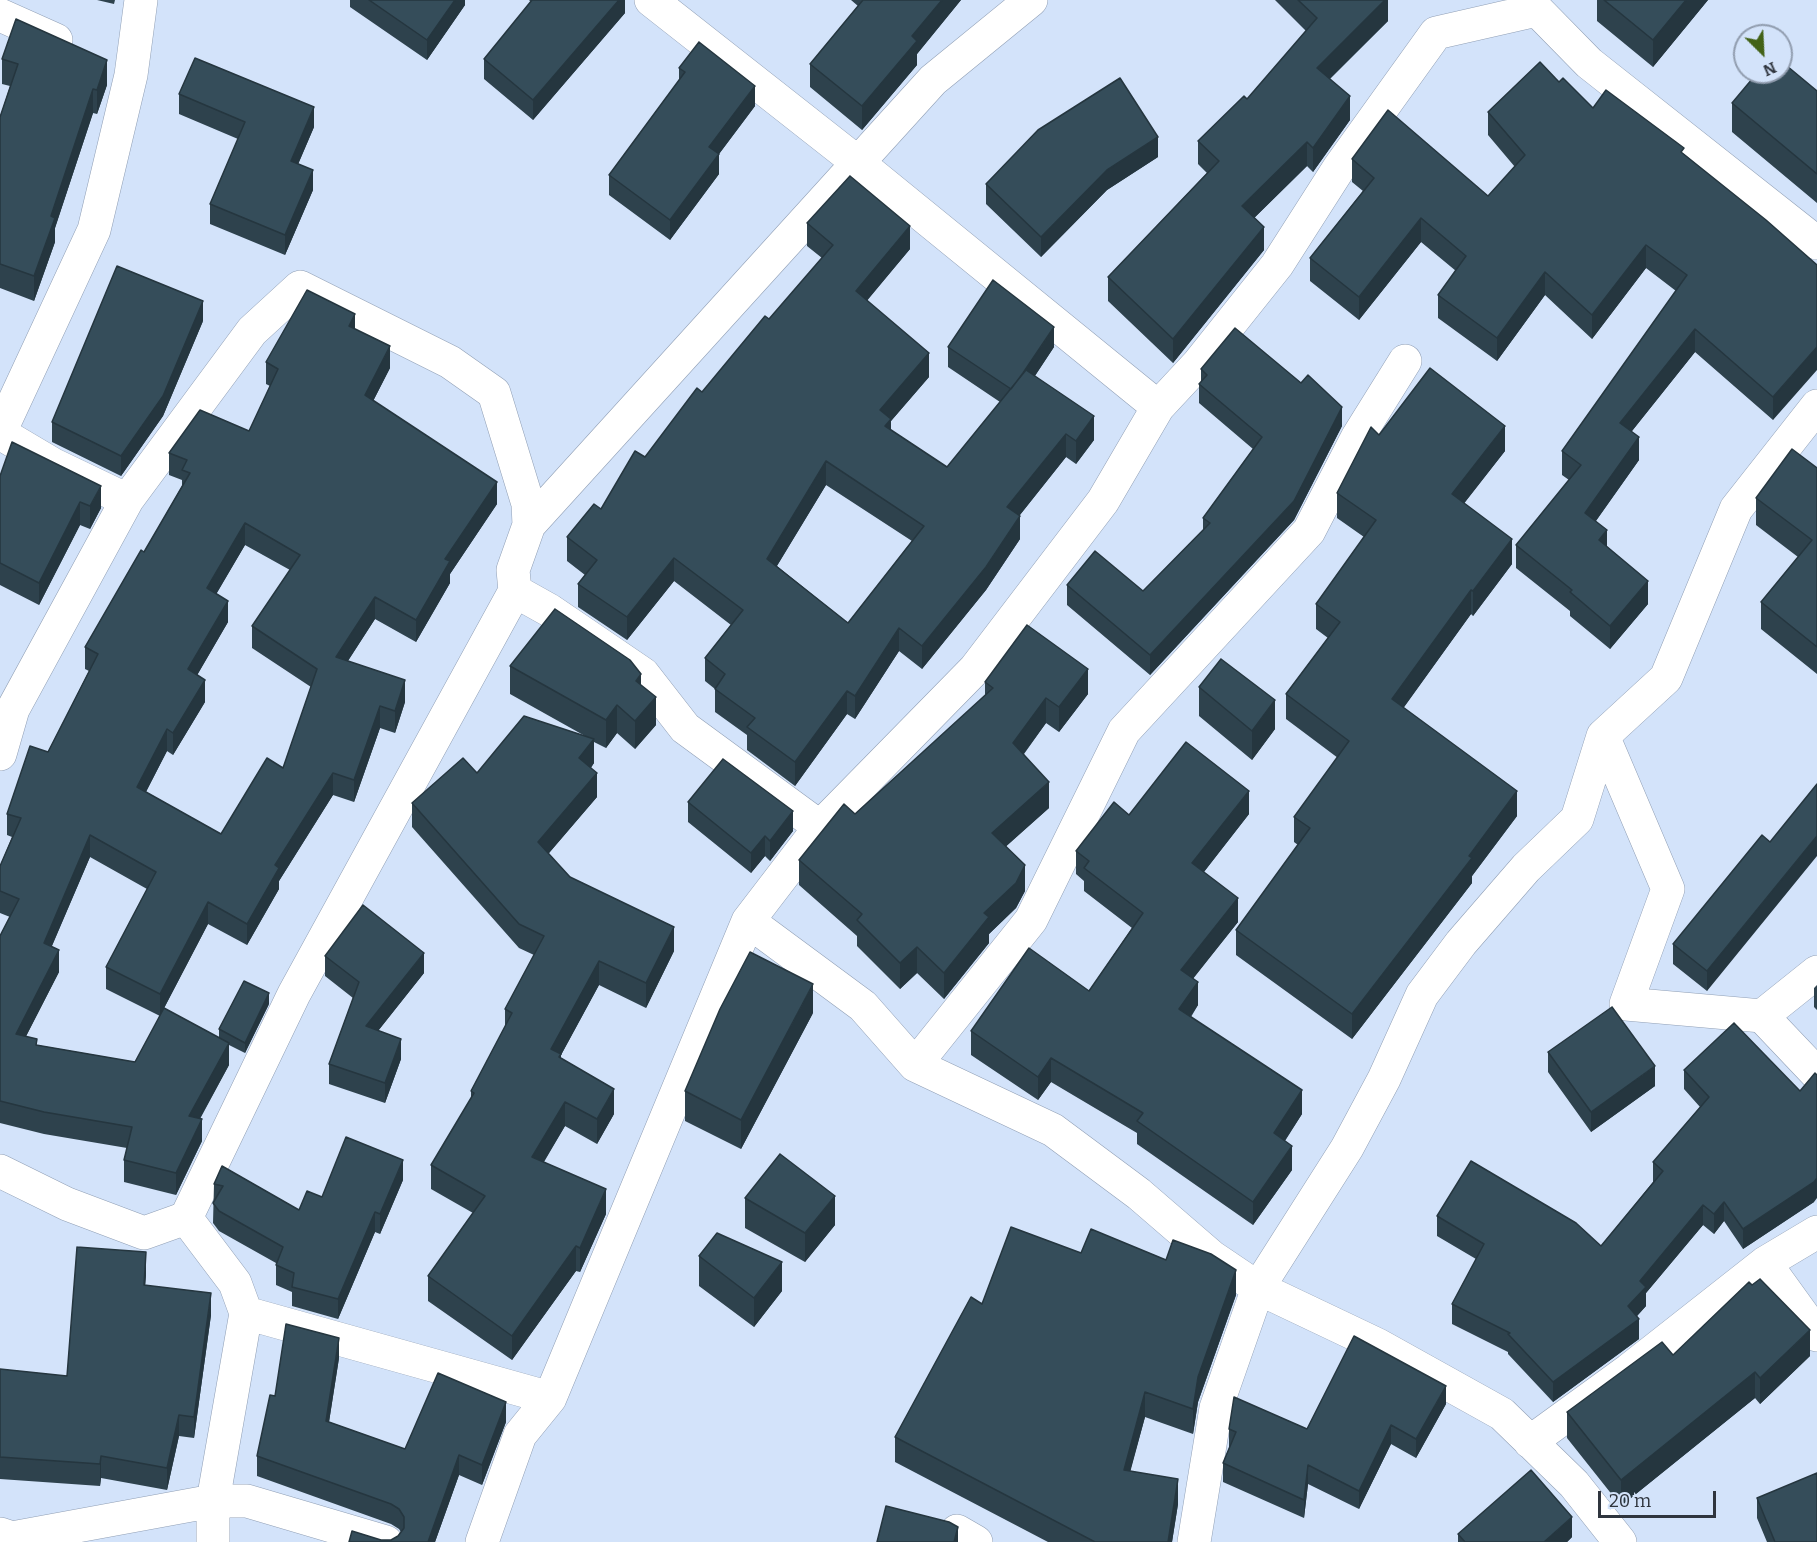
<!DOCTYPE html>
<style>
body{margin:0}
#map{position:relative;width:1817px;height:1542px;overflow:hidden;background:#d3e3fa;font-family:Bitter,serif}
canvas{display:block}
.north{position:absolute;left:1733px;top:24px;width:60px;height:60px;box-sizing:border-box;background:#d3e3fa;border:2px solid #919daf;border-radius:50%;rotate:156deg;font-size:16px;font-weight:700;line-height:24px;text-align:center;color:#2f353e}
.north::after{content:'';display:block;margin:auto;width:21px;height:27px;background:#426217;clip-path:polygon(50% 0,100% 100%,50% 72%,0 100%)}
.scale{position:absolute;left:1598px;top:1491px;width:118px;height:27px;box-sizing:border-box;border:3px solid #2f353e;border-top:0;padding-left:8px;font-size:18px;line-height:21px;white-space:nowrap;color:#2f353e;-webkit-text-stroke:4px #d3e3fa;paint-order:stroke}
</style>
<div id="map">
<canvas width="1817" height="1542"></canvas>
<div class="north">N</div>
<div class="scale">20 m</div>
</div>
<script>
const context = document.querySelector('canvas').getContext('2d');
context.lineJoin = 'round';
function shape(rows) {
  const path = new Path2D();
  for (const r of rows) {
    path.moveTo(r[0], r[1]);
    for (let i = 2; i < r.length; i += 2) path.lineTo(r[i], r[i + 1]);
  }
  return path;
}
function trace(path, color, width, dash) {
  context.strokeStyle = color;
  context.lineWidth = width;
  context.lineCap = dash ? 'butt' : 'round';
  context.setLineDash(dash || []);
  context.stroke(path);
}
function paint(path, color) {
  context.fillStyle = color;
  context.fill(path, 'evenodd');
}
const minor = shape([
 [651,0,857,162,1158,407],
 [1523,0,1537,10,1589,63,1817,243],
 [0,15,56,40],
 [0,432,94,230,131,75,141,0],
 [0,433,54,465,127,500],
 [529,525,933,80,1031,0],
 [1603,736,1668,889,1626,1004,1762,1016,1817,1074],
 [0,754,13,709,127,500,252,331,300,287,450,362,494,393,528,504,529,525,513,570,515,591,549,610,643,674,685,728,820,827],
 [748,921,863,1006,915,1065,1053,1130,1139,1194,1212,1257,1258,1288,1378,1345,1502,1414,1574,1484,1620,1542],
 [1762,1016,1817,972],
 [915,1065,1031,920,1124,731,1309,531,1357,438,1405,361],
 [0,1171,67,1204,144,1233,186,1218,294,994,515,591],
 [186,1218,235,1283,246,1313,213,1501,213,1542],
 [1765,1263,1817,1335],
 [246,1313,550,1398],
 [1530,1442,1629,1370,1765,1263,1817,1232],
 [957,1531,976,1542],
 [0,1534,12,1538,213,1501,247,1501,386,1542],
 [482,1542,520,1435,550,1398,748,921,820,827,975,669,1103,501,1158,407,1198,364,1277,265,1339,168,1436,33,1537,10],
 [1194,1542,1216,1408,1258,1288,1347,1148,1384,1079,1422,995,1461,943,1526,868,1577,819,1603,736,1666,678,1736,509,1817,406]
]);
trace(minor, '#909fb5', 34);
trace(minor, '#fff', 33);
paint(shape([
 [97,0,115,0,114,4],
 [350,0,465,0,465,5,427,60,350,7],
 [529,0,625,0,625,13,533,120,484,79,484,59,531,2],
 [851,0,961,0,917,54,917,65,862,130,810,87,810,64,858,6],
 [1275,0,1388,0,1388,21,1330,79,1350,120,1313,172,1307,166,1254,218,1264,250,1173,363,1108,301,1108,277,1207,173,1198,164,1198,141,1247,99,1306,31],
 [1597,0,1708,0,1653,67,1597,21],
 [2,59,107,85,97,114,93,113,55,228,55,242,34,301,0,288,0,117,10,86,2,84],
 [679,68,755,106,719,154,719,174,670,240,609,195,609,175,679,80],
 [1559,82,1593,108,1684,154,1817,265,1773,420,1695,352,1632,431,1639,460,1596,521,1607,547,1648,604,1610,649,1570,616,1570,611,1516,568,1516,545,1569,480,1562,475,1562,451,1676,291,1646,268,1592,339,1545,295,1497,361,1438,318,1438,295,1456,271,1421,242,1359,320,1310,281,1310,258,1363,191,1352,182,1352,159,1488,196,1515,167,1488,135,1488,112],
 [1817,91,1817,203,1732,132,1732,103],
 [179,94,314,127,298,164,313,190,285,255,210,224,210,204,238,139,179,114],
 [1158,157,1107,190,1041,257,986,204,986,184],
 [807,223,910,249,867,300,929,377,891,421,891,430,947,467,1000,402,948,367,948,347,1054,347,1035,376,1094,440,1076,464,1066,457,1020,515,1020,539,986,590,922,669,899,651,855,719,847,714,795,786,747,750,747,735,715,712,715,689,705,681,705,658,731,625,674,581,627,640,578,607,578,584,585,575,567,561,567,537,601,509,702,392,769,319,822,258,807,246],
 [826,485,912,541,848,623,777,566],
 [203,321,163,416,121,476,52,442,52,422],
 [355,329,390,368,373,401,497,504,450,574,450,583,416,642,375,619,348,661,405,702,395,733,380,728,354,802,333,795,279,881,279,889,247,945,208,924,164,1008,219,1038,219,1029,269,1004,245,1053,229,1045,229,1065,200,1119,202,1141,176,1195,124,1182,124,1160,127,1148,44,1134,0,1123,0,936,10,917,0,913,0,866,12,837,7,835,7,814,48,752,89,671,85,669,85,647,144,552,182,486,182,480,169,475,169,453,249,431,270,386,266,384,266,362],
 [245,545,290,570,252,626,252,648,311,687,283,768,221,834,146,792,167,751,173,755,205,702,197,675,228,622,216,594],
 [90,857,147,889,106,967,106,989,160,1016,135,1062,37,1045,26,1036,59,972,52,946],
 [1201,369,1342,426,1294,520,1150,675,1067,605,1067,585,1143,591,1203,530,1203,518,1253,449,1199,403,1199,384,1201,382],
 [1379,435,1505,451,1464,503,1512,564,1473,616,1471,614,1403,708,1517,816,1472,876,1472,883,1352,1039,1236,955,1236,930,1298,845,1294,842,1294,817,1338,758,1286,719,1286,694,1328,638,1316,629,1316,604,1364,537,1337,518,1337,493],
 [1817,468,1817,674,1761,629,1761,602,1798,557,1756,525,1756,498],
 [0,476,101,508,90,529,80,525,39,605,0,585],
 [510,666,641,685,656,725,635,749,617,733,606,748,594,742,594,763,591,768,597,797,548,854,570,877,674,951,646,1008,599,985,561,1055,561,1058,614,1114,597,1144,565,1126,544,1162,606,1214,580,1272,576,1271,512,1360,428,1301,428,1276,473,1213,431,1189,431,1165,471,1099,471,1091,505,1027,505,1009,534,955,519,948,412,827,412,803,477,773,585,736,510,694],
 [985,682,1088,694,1059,732,1046,723,1024,754,1049,808,1006,846,1025,891,1016,908,989,934,989,943,944,999,917,973,900,989,857,946,857,936,799,885,799,860,855,814,985,696],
 [1199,687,1275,729,1252,760,1199,716],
 [688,802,793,831,770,861,765,856,751,873,688,822],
 [1249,814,1204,872,1238,922,1193,978,1198,1005,1191,1017,1302,1114,1285,1141,1292,1170,1253,1225,1137,1144,1137,1133,1051,1082,1038,1100,971,1055,971,1031,1089,991,1132,928,1084,891,1084,881,1076,874,1076,851,1129,815],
 [1770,842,1707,991,1673,964,1673,944],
 [325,956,424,973,378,1031,401,1059,385,1103,329,1084,329,1064,353,998,325,976],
 [1817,985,1817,1010,1814,1007,1814,988],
 [813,1013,741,1149,685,1121,685,1091],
 [1548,1052,1655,1086,1591,1132,1548,1072],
 [1684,1070,1814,1202,1743,1249,1724,1221,1714,1234,1703,1225,1646,1293,1646,1306,1637,1316,1639,1339,1553,1402,1508,1354,1508,1352,1452,1324,1452,1304,1476,1259,1437,1236,1437,1216,1601,1246,1653,1182,1653,1162,1700,1107,1684,1089],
 [222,1166,299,1210,322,1197,403,1180,380,1234,375,1232,338,1319,292,1306,292,1292,276,1285,276,1263,219,1231,213,1223,214,1184],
 [745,1198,835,1225,805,1262,745,1228],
 [1081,1253,1236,1295,1198,1402,1193,1434,1145,1417,1130,1471,1178,1504,1172,1542,1048,1542,895,1462,895,1437,982,1304],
 [699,1256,782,1291,754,1327,699,1286],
 [146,1274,145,1285,211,1315,194,1438,179,1436,167,1490,101,1478,100,1486,0,1479,0,1369,67,1376],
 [1673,1355,1810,1356,1760,1404,1755,1398,1621,1506,1567,1438,1567,1412],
 [339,1358,329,1422,405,1449,506,1422,482,1485,459,1475,435,1542,381,1540,391,1540,398,1536,401,1532,399,1529,391,1524,257,1476,257,1456,275,1396],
 [1446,1404,1416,1458,1391,1444,1359,1509,1308,1484,1304,1518,1223,1482,1223,1463,1229,1448,1229,1429,1307,1429],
 [1757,1498,1817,1542,1767,1542,1757,1518],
 [1458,1534,1572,1537,1567,1542,1458,1542]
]), '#2e424d');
paint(shape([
 [455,0,465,0,465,5,427,60,427,40],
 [619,0,625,0,625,13,533,120,533,100],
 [942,0,961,0,917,54,917,65,862,130,862,106,912,36],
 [1385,0,1388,0,1388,21,1317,91,1317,68],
 [1686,0,1708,0,1653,67,1653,40],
 [107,60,107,85,97,114,97,90],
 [755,86,755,106,719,154,719,174,670,240,670,220,709,147],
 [93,89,93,113,55,228,55,242,34,301,34,276,51,216],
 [1350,96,1350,120,1313,172,1313,148],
 [314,107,314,127,291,181,291,161],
 [1158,137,1158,157,1107,190,1041,257,1041,237,1107,170],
 [1307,142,1307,166,1242,230,1242,206],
 [313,170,313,190,285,255,285,235],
 [1421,218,1421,242,1359,320,1359,297],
 [910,226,910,249,856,314,856,291],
 [1264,227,1264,250,1173,363,1173,339],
 [1646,245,1646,268,1592,339,1592,315],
 [1545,272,1545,295,1497,361,1497,338],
 [203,301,203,321,163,416,121,476,121,456],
 [355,314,355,336,349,326],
 [1054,327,1054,347,1012,410,1012,390],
 [1695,329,1695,352,1620,446,1620,423],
 [390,346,390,368,365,417,365,395],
 [1817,347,1817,370,1773,420,1773,397],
 [929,353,929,377,891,421,891,443,880,410],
 [1342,407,1342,426,1294,520,1150,675,1150,655],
 [1094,416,1094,440,1076,464,1076,441],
 [1505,426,1505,451,1452,519,1452,494],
 [1066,434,1066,457,1007,531,1007,507],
 [1639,437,1639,460,1585,536,1585,513],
 [826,461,826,485,767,582,767,559],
 [497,482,497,504,450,574,450,583,416,642,416,620,445,559],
 [101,486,101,508,90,529,90,506],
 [80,502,80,525,39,605,39,583],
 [1020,516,1020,539,986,590,922,669,922,646],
 [245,523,245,545,207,610,207,588],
 [1607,530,1607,553,1599,540],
 [1512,539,1512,564,1473,616,1473,591],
 [674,558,674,581,627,640,627,617],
 [1648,581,1648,604,1610,649,1610,626],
 [1471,590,1471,614,1392,724,1392,699],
 [375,597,375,619,336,679,336,657],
 [228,601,228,622,188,691,188,669],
 [899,628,899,651,855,719,855,696],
 [1088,669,1088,694,1059,732,1059,707],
 [641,674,641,702,636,681],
 [205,680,205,702,173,755,173,733],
 [405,680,405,702,395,733,395,711],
 [847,691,847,714,795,786,795,762],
 [656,697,656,725,635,749,635,721],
 [1046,698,1046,723,1013,768,1013,743],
 [1275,700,1275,729,1252,760,1252,731],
 [617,705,617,733,606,748,606,720],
 [380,706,380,728,354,802,354,780],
 [167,729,167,751,137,809,137,787],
 [594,739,594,763,579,782,579,758],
 [333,773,333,795,279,881,279,889,247,945,247,924,275,865],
 [597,773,597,797,538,866,538,842],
 [1049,782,1049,808,992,859,992,833],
 [1249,791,1249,814,1192,887,1192,863],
 [1517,791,1517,816,1472,876,1472,883,1352,1039,1352,1014],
 [793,811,793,831,770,861,770,841],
 [90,835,90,857,44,964,44,943],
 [765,836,765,856,751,873,751,853],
 [1817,836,1817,856,1707,991,1707,971],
 [1025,865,1025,891,1016,908,989,934,989,943,944,999,944,973,984,913],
 [1238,898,1238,922,1181,994,1181,970],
 [208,902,208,924,160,1016,160,994],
 [674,927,674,951,646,1008,646,983],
 [917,947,917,973,900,989,900,963],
 [59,950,59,972,16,1056,16,1034],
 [424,953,424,973,366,1046,366,1026],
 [599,961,599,985,561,1055,561,1079,551,1049],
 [1198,982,1198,1005,1179,1033,1179,1009],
 [813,984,813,1013,741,1149,741,1120],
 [269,993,269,1004,245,1053,245,1043],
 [401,1039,401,1059,385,1103,385,1083],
 [229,1043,229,1065,189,1138,189,1116],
 [1051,1058,1051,1082,1038,1100,1038,1077],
 [1655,1066,1655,1086,1591,1132,1591,1112],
 [614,1089,614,1114,597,1144,597,1119],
 [1302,1090,1302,1114,1274,1157,1274,1133],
 [565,1102,565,1126,532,1181,532,1157],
 [202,1119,202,1141,176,1195,176,1173],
 [1292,1146,1292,1170,1253,1225,1253,1202],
 [403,1160,403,1180,380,1234,380,1214],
 [1817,1178,1817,1198,1814,1202,1743,1249,1743,1229],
 [606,1189,606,1214,580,1272,580,1248],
 [835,1196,835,1225,805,1262,805,1233],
 [1724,1202,1724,1221,1714,1234,1714,1214],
 [1703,1205,1703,1225,1646,1293,1646,1306,1628,1326,1628,1306,1640,1281],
 [375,1212,375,1232,338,1319,338,1299],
 [576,1246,576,1271,512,1360,512,1336],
 [146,1252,146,1274,144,1306,144,1285],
 [782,1262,782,1291,754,1327,754,1298],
 [1236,1270,1236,1295,1198,1402,1193,1434,1193,1409,1198,1377],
 [211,1293,211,1315,194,1438,194,1417],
 [1639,1319,1639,1339,1553,1402,1553,1382],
 [1810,1330,1810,1356,1760,1404,1760,1378],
 [339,1338,339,1358,326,1441,326,1421],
 [1755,1372,1755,1398,1621,1506,1621,1480],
 [1446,1386,1446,1404,1416,1458,1416,1439],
 [1145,1392,1145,1417,1124,1495,1124,1470],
 [506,1402,506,1422,482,1485,482,1465],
 [179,1415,179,1436,167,1490,167,1468],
 [1391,1425,1391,1444,1359,1509,1359,1491],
 [459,1455,459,1475,435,1542,428,1542],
 [101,1456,101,1478,100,1486,100,1464],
 [1308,1465,1308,1484,1304,1518,1304,1500],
 [1178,1479,1178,1504,1172,1542,1168,1542],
 [1572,1517,1572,1537,1567,1542,1544,1542],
 [958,1527,958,1542,954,1542]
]), '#25363f');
const building = shape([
 [369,0,455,0,427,40,369,0],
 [532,0,619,0,533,100,484,59,532,0],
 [863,0,942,0,912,36,917,41,862,106,810,64,863,0],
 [1298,0,1385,0,1317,68,1350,96,1313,148,1307,142,1242,206,1264,227,1173,339,1108,277,1219,161,1198,141,1244,96,1247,99,1317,18,1298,0],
 [1604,0,1686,0,1653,40,1604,0],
 [16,19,107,60,97,90,93,89,51,216,55,218,34,276,0,264,0,117,18,64,2,59,16,19],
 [699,42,755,86,709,147,719,154,670,220,609,175,685,72,679,68,699,42],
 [195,58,314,107,291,161,313,170,285,235,210,204,245,122,179,94,195,58],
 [1781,61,1817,91,1817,174,1732,103,1758,72,1781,72,1781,61],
 [1540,62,1559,82,1563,78,1593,108,1606,90,1684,148,1681,152,1766,220,1817,265,1817,347,1773,397,1695,329,1620,423,1639,437,1585,513,1607,530,1599,540,1648,581,1610,626,1570,592,1572,590,1516,545,1581,465,1562,451,1687,275,1646,245,1592,315,1545,272,1497,338,1438,295,1466,256,1421,218,1359,297,1310,258,1374,178,1352,159,1388,110,1488,196,1525,155,1488,112,1540,62],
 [1120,78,1158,137,1107,170,1041,237,986,184,1038,130,1120,78],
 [850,176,910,226,856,291,929,353,880,410,891,419,885,426,947,467,1026,370,1094,416,1076,441,1066,434,1007,507,1020,516,986,567,922,646,899,628,855,696,847,691,795,762,747,727,755,718,715,689,725,674,705,658,743,610,674,558,627,617,578,584,597,560,567,537,594,504,601,509,635,451,645,457,697,388,702,392,765,316,769,319,833,245,807,223,850,176],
 [826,461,924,526,848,623,767,559,826,461],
 [117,266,203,301,163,396,121,456,52,422,117,266],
 [993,280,1054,327,1023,373,1011,389,948,347,993,280],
 [307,290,355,314,349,326,390,346,365,395,497,482,445,559,450,561,416,620,375,597,336,657,405,680,395,711,380,706,354,780,333,773,275,865,279,868,247,924,208,902,160,994,106,967,156,872,90,835,44,943,59,950,16,1034,37,1039,36,1045,135,1062,164,1008,229,1043,189,1116,202,1119,176,1173,124,1160,132,1127,44,1112,0,1101,0,936,19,899,0,891,0,866,21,818,7,814,30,746,48,752,98,654,85,647,141,550,144,552,190,473,182,470,187,460,169,453,200,410,249,431,278,369,266,362,307,290],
 [245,523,300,555,252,626,317,669,283,768,267,758,221,834,137,787,167,729,173,733,205,680,188,669,228,601,207,588,245,523],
 [1235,328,1301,383,1308,375,1342,407,1294,501,1150,655,1067,585,1095,551,1143,591,1210,523,1203,518,1262,437,1199,384,1207,375,1201,369,1235,328],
 [1430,368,1505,426,1452,494,1512,539,1473,591,1471,590,1392,699,1517,791,1469,856,1472,858,1352,1014,1236,930,1310,828,1294,817,1349,741,1286,694,1340,622,1316,604,1376,520,1337,493,1371,427,1379,435,1430,368],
 [12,442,101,486,90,506,80,502,39,583,0,563,0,476,12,442],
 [1792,449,1817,468,1817,647,1761,602,1812,540,1756,498,1792,449],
 [555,609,630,660,641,674,636,681,656,697,635,721,617,705,606,720,510,666,555,609],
 [1027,625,1088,669,1059,707,1046,698,1013,743,1049,782,992,833,1025,865,1016,883,984,913,989,917,944,973,917,947,900,963,857,920,862,914,799,860,844,804,855,814,993,688,985,682,1027,625],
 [1221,659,1275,700,1252,731,1199,687,1221,659],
 [524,716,594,739,579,758,597,773,538,842,570,877,674,927,646,983,599,961,551,1049,561,1054,559,1057,614,1089,597,1119,565,1102,532,1157,606,1189,580,1248,576,1246,512,1336,428,1276,485,1196,431,1165,474,1093,471,1091,512,1013,505,1009,544,936,519,924,412,803,463,758,477,773,524,716],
 [1186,742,1249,791,1192,863,1238,898,1181,970,1198,982,1179,1009,1302,1090,1274,1133,1292,1146,1253,1202,1137,1121,1143,1113,1051,1058,1038,1077,971,1031,1029,948,1089,991,1143,913,1084,868,1089,861,1076,851,1114,802,1129,815,1186,742],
 [723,759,793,811,770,841,765,836,751,853,688,802,723,759],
 [1817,784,1817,836,1707,971,1673,944,1762,835,1770,842,1817,784],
 [363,905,424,953,366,1026,401,1039,385,1083,329,1064,359,982,325,956,363,905],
 [750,952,813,984,741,1120,685,1091,720,1009,750,952],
 [244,981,269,993,245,1043,219,1029,244,981],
 [1612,1007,1655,1066,1591,1112,1548,1052,1612,1007],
 [1734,1023,1800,1091,1815,1073,1817,1075,1817,1178,1814,1182,1743,1229,1724,1202,1714,1214,1703,1205,1640,1281,1646,1287,1628,1306,1639,1319,1553,1382,1508,1334,1510,1333,1452,1304,1484,1244,1437,1216,1471,1161,1576,1223,1601,1246,1663,1171,1653,1162,1709,1097,1684,1070,1734,1023],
 [346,1137,403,1160,380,1214,375,1212,338,1299,292,1287,294,1273,276,1265,283,1247,219,1211,213,1203,223,1186,214,1184,222,1166,299,1210,307,1191,322,1197,346,1137],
 [780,1154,835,1196,805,1233,745,1198,780,1154],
 [1011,1227,1081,1253,1091,1229,1166,1260,1173,1240,1211,1254,1236,1270,1198,1377,1193,1409,1145,1392,1124,1470,1178,1479,1168,1542,1095,1542,895,1437,971,1297,982,1304,1011,1227],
 [717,1233,782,1262,754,1298,699,1256,717,1233],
 [77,1247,146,1252,144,1285,211,1293,194,1417,179,1415,167,1468,101,1456,100,1464,0,1457,0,1369,67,1376,77,1247],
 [1760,1279,1810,1330,1760,1378,1755,1372,1621,1480,1567,1412,1662,1342,1673,1355,1749,1282,1752,1285,1760,1279],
 [286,1324,339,1338,326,1421,405,1449,438,1373,506,1402,482,1465,459,1455,428,1542,349,1542,352,1531,381,1540,391,1540,398,1536,404,1528,404,1517,399,1509,391,1504,257,1456,270,1395,275,1396,286,1324],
 [1354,1336,1446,1386,1416,1439,1391,1425,1359,1491,1308,1465,1304,1500,1223,1463,1236,1432,1229,1429,1234,1397,1307,1429,1354,1336],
 [1531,1470,1572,1517,1544,1542,1465,1542,1458,1534,1531,1470],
 [1817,1473,1817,1542,1775,1542,1757,1498,1817,1473],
 [886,1506,949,1522,958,1527,954,1542,877,1542,886,1506]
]);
paint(building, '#354d5a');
trace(building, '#25363f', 1.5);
</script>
